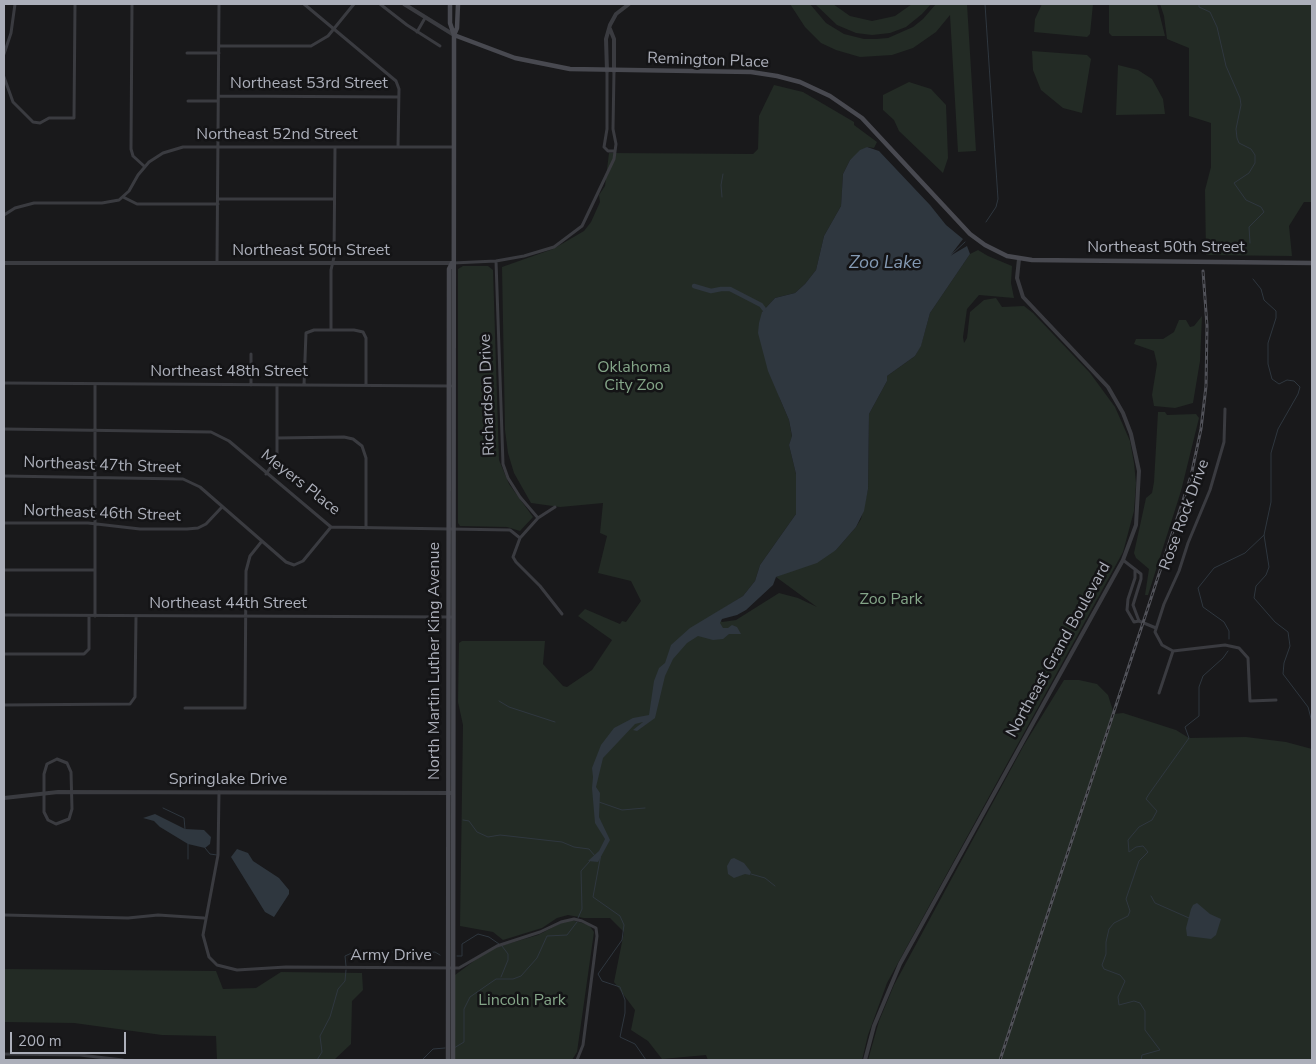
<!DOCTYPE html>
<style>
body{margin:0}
#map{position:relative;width:1316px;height:1064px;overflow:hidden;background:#19191b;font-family:"Nunito Sans",sans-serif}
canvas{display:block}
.frame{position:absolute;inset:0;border:5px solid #acafba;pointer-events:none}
.scale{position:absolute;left:10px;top:1032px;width:116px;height:22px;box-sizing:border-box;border:2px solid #acafba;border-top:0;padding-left:6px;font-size:15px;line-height:18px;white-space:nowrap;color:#acafba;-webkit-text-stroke:4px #141416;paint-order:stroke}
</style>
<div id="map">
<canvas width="1316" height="1064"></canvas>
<div class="frame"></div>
<div class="scale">200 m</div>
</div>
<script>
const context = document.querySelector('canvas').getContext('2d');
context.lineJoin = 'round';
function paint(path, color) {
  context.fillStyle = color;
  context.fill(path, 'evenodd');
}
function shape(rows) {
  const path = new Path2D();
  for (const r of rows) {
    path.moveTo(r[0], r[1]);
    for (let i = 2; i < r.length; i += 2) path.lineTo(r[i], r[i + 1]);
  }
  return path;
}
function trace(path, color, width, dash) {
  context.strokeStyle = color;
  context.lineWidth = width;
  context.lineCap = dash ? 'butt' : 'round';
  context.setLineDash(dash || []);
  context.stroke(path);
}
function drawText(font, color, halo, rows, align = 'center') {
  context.font = font + ' "Nunito Sans",sans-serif';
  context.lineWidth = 5;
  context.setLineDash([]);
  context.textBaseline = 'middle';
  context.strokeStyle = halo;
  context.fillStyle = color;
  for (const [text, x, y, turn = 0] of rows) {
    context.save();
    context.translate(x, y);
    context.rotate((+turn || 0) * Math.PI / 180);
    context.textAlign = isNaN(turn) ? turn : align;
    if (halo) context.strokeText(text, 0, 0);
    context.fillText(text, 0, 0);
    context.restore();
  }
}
paint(shape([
 [790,4,810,4,826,23,844,34,864,39,876,39,888,38,913,27,923,19,936,4,967,4,976,151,958,152,950,15,936,32,913,48,892,55,860,57,836,50,821,43,805,27],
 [815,4,833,4,850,16,872,21,895,16,912,4,931,4,922,14,906,27,890,33,872,35,856,33,837,25],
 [1042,4,1093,4,1090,34,1087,37,1034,32,1035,19],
 [1109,4,1157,4,1165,36,1112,36,1109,33],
 [1160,4,1312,4,1312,202,1304,202,1289,226,1292,256,1206,255,1205,190,1211,167,1211,123,1189,116,1189,48,1167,39,1164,16],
 [1032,51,1087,55,1091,59,1082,113,1063,108,1041,90,1033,70],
 [1118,65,1138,70,1152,79,1163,99,1165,114,1116,115],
 [909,82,931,89,946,105,948,158,943,173,899,131,894,120,883,110,883,95],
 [774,85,803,92,854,122,854,125,877,142,874,148,867,147,850,160,843,174,841,206,824,236,816,270,805,284,795,293,775,298,762,312,780,399,789,420,792,437,789,445,796,474,796,514,760,565,755,581,743,596,713,615,722,622,736,620,779,593,798,598,817,607,776,577,836,550,856,527,861,519,868,489,869,414,887,381,887,376,915,356,921,345,930,313,970,254,978,250,988,256,1012,266,1011,283,1014,298,979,295,967,309,963,337,964,343,967,338,970,312,984,300,996,298,1002,307,1024,306,1033,313,1090,373,1115,407,1130,441,1134,463,1136,483,1134,511,1123,552,887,983,868,1035,862,1060,708,1060,706,1055,662,1059,648,1041,631,1030,635,1010,614,982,624,932,610,918,584,918,568,915,557,918,542,928,503,940,493,932,460,926,463,725,458,702,459,643,462,641,545,641,543,664,563,686,567,687,592,670,612,640,578,616,585,609,620,624,622,621,626,622,641,601,631,581,598,573,607,536,600,533,603,503,560,507,531,503,514,473,508,453,505,430,502,267,553,249,584,231,591,222,600,202,599,195,605,186,609,153,753,154,758,149,759,116],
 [463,266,488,266,493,270,499,460,509,484,533,517,520,531,507,527,460,526,458,523,458,269],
 [1202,316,1200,361,1193,403,1175,408,1154,406,1152,395,1157,364,1154,351,1134,344,1136,339,1163,339,1174,332,1179,320,1186,320,1190,327,1194,326],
 [1158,412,1165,412,1167,415,1196,414,1199,418,1181,491,1148,595,1145,595,1149,569,1136,558,1134,553,1146,498,1152,493,1154,482],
 [1064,680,1079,680,1097,684,1108,695,1114,714,1123,713,1176,730,1189,738,1246,737,1286,742,1312,749,1312,1060,868,1060,879,1021,894,985,1024,745],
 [572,920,589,925,594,932,577,1052,572,1060,455,1060,455,975,490,949,538,935,561,923],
 [4,969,216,971,223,989,256,988,281,972,362,973,363,990,352,1001,351,1044,334,1060,217,1060,216,1036,162,1035,74,1023,4,1022]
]), '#232b25');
paint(shape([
 [867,147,879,151,930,205,946,225,963,239,950,256,967,246,970,254,930,313,921,346,915,356,887,376,887,381,869,414,868,489,864,511,856,527,836,550,817,563,776,577,773,585,746,610,737,615,722,619,720,623,723,628,728,628,732,625,737,627,741,634,729,634,723,639,713,640,698,636,687,643,673,659,665,676,655,718,637,731,633,730,643,722,635,724,603,758,596,787,600,793,599,817,610,840,598,862,588,861,599,851,605,839,595,823,592,788,593,777,592,768,601,745,614,728,633,718,649,715,654,681,659,668,665,663,671,645,690,628,743,596,755,581,760,565,796,514,796,474,789,445,792,436,789,420,768,371,758,333,759,323,762,312,775,298,795,293,805,284,816,270,824,236,841,206,843,174,850,160,860,150],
 [155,814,185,829,204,830,211,837,210,844,205,848,188,844,160,827,154,821,143,818],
 [237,849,248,853,253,861,279,878,289,890,289,894,274,917,265,912,231,857],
 [734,858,744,863,751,872,750,875,745,874,734,878,728,874,727,866,731,859],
 [1197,903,1210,914,1221,919,1216,935,1211,939,1187,936,1186,928,1191,909,1193,905]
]), '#2f373f');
trace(shape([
 [985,4,998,199,996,207,986,222],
 [1199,4,1199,7,1210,12,1217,27,1226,66,1240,98,1241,105,1236,129,1237,138,1239,143,1251,149,1255,155,1255,163,1249,173,1234,183,1246,200,1261,207,1264,212,1249,227,1250,243],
 [722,197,721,185,723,174],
 [950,256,965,242],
 [1253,279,1261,289,1264,300,1276,311,1276,318,1268,343,1268,364,1272,379,1279,384,1287,380,1294,381,1300,387,1298,394,1278,429,1271,453,1271,502,1264,535,1269,567,1266,575,1256,586,1254,598,1275,622,1288,632,1290,646,1284,663,1283,674,1308,707,1312,722],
 [1229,639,1229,631,1224,622,1203,607,1198,588,1214,568,1245,553,1264,535],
 [499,701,509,707,555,722],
 [599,802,622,810,645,808],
 [163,808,184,818,185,829],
 [463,820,469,821,477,832,488,837,500,835,562,842,574,847,589,849,595,856],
 [205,848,210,854,217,855],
 [601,854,593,897,620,916,624,925,622,940,598,974,602,981,620,987,625,1000,625,1013,620,1037,635,1044,646,1060],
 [188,859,188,844],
 [751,874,765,878,775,886],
 [1151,896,1155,903,1189,918],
 [578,918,582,909,581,871,590,861],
 [457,956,462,956,462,944,478,934,489,937,499,944],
 [346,966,345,956,356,951,393,952,404,955,435,952,440,955],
 [501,977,508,960,508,954,502,946],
 [454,1048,464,1042,464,1009,470,997,496,979,513,979,521,976,537,958,547,936,567,935,577,922],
 [317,1060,322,1052,320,1036,330,1017,338,989,345,981,346,970],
 [422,1060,433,1049,445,1048],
 [1141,1060,1142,1055,1160,1050,1145,1030,1145,1011,1140,1003,1134,1001,1119,1005,1118,997,1125,981,1120,975,1104,969,1102,965,1106,954,1106,942,1109,929,1114,923,1128,916,1130,911,1126,899,1139,861,1148,852,1143,846,1136,847,1129,852,1128,840,1139,827,1152,820,1157,811,1146,799,1149,794,1189,738,1185,727,1199,716,1199,687,1203,676,1223,658,1228,651]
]), '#2f373f', 1);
trace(shape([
 [694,286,711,291,721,289,730,289,761,305,764,309]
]), '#2f373f', 4.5);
trace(shape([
 [132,4,131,149,133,156,144,166],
 [304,4,396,81,399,89,398,147],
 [380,4,407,25,440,46],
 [417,32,425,18],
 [219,46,311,46,328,36,354,4],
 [187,53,219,53],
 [4,54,11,33,15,4],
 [607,71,607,129,604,147,608,151,615,151],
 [4,77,13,102,33,122,40,123,49,118,74,118,75,4],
 [219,96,399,97],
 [188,101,218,101],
 [123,197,137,204,218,204],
 [218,199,334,199],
 [4,215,15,208,34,203,102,203,119,200,129,191,138,175,149,162,163,153,183,147,453,147],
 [496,261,503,464,508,478,520,497,538,518],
 [217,263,219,4],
 [453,263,496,261,524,256,554,247,582,226,614,159,616,144,613,129,614,71],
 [331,330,331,270,334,257,335,147],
 [4,383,451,386],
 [251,385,251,354],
 [304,385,306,333,314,330,354,330,363,332,366,338,366,385],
 [1225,409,1224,442,1210,490,1188,543,1179,571,1164,604,1155,632,1162,645,1173,651,1225,645,1239,648,1248,658,1250,701,1276,700],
 [4,429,211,432,229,441,331,527,510,530,520,538,513,557,516,562,540,586,562,614],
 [277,438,344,437,353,439,362,446,366,458,366,528],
 [266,474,275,461,277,453,277,385],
 [4,476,183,479,200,487,286,562,294,565,303,561,331,527],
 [4,523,88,523,140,529,187,529,198,528,206,524,222,507],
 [520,538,538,518,555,507],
 [1123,560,1141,574,1141,579,1133,605,1139,621],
 [1135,569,1135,578,1128,599,1127,610,1134,622,1139,621,1156,628],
 [4,570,95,570],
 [4,615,453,617],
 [95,616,95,384],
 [4,654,84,654,89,649,89,616],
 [1159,693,1173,651],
 [4,705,130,704,135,697,136,617],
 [185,708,245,708,246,571,250,556,262,541],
 [57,759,67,763,71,772,72,809,69,819,56,824,48,820,44,812,44,774,47,764,57,759],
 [219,792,218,855,203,935,209,957,217,965,237,970,286,967,459,968,497,946,540,932,561,922,574,919,582,921,596,928,597,936,583,1045,577,1060],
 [4,915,128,918,158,915,204,918],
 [4,1054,80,1055,123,1060]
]), '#3a3b40', 3);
trace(shape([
 [404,4,454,35],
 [610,29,614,39,614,71],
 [607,71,606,39,610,25,616,14,629,4],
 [4,263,452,263],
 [4,798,58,792,453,793],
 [865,1060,874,1026,900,964,1123,560,1136,525,1139,471,1131,434,1123,413,1108,387,1023,297,1017,278,1019,259]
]), '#3a3b40', 4);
trace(shape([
 [450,4,450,23,454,35,454,73,453,1060],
 [454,35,515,58,570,69,751,72,777,76,800,82,830,96,862,118,970,234,985,245,1007,256,1032,260,1312,263],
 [454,35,457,28,458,4],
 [448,1060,449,269,452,263]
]), '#484950', 4.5);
const rail = shape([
 [1000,1060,1191,476,1201,429,1206,386,1207,326,1203,271]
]);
trace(rail, '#515259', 3);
trace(rail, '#141416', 1, [4]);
drawText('16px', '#acafba', '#141416', [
 ["Remington Place",708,61,2],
 ["Northeast 53rd Street",309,84],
 ["Northeast 52nd Street",277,135],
 ["Northeast 50th Street",1166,248],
 ["Northeast 50th Street",311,251],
 ["Northeast 48th Street",229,372],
 ["Richardson Drive",488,395,-92],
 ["Northeast 47th Street",102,466,2],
 ["Meyers Place",300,483,38],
 ["Northeast 46th Street",102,514,2],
 ["Rose Rock Drive",1185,515,-70],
 ["Northeast 44th Street",228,604],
 ["Northeast Grand Boulevard",1059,650,-61],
 ["North Martin Luther King Avenue",435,661,-90],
 ["Springlake Drive",228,780],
 ["Army Drive",391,956]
]);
drawText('16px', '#84a588', '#141416', [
 ["Oklahoma",634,368],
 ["City Zoo",634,386],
 ["Zoo Park",891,600],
 ["Lincoln Park",522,1001]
]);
drawText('italic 18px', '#849ab4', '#141416', [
 ["Zoo Lake",885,264]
]);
</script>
